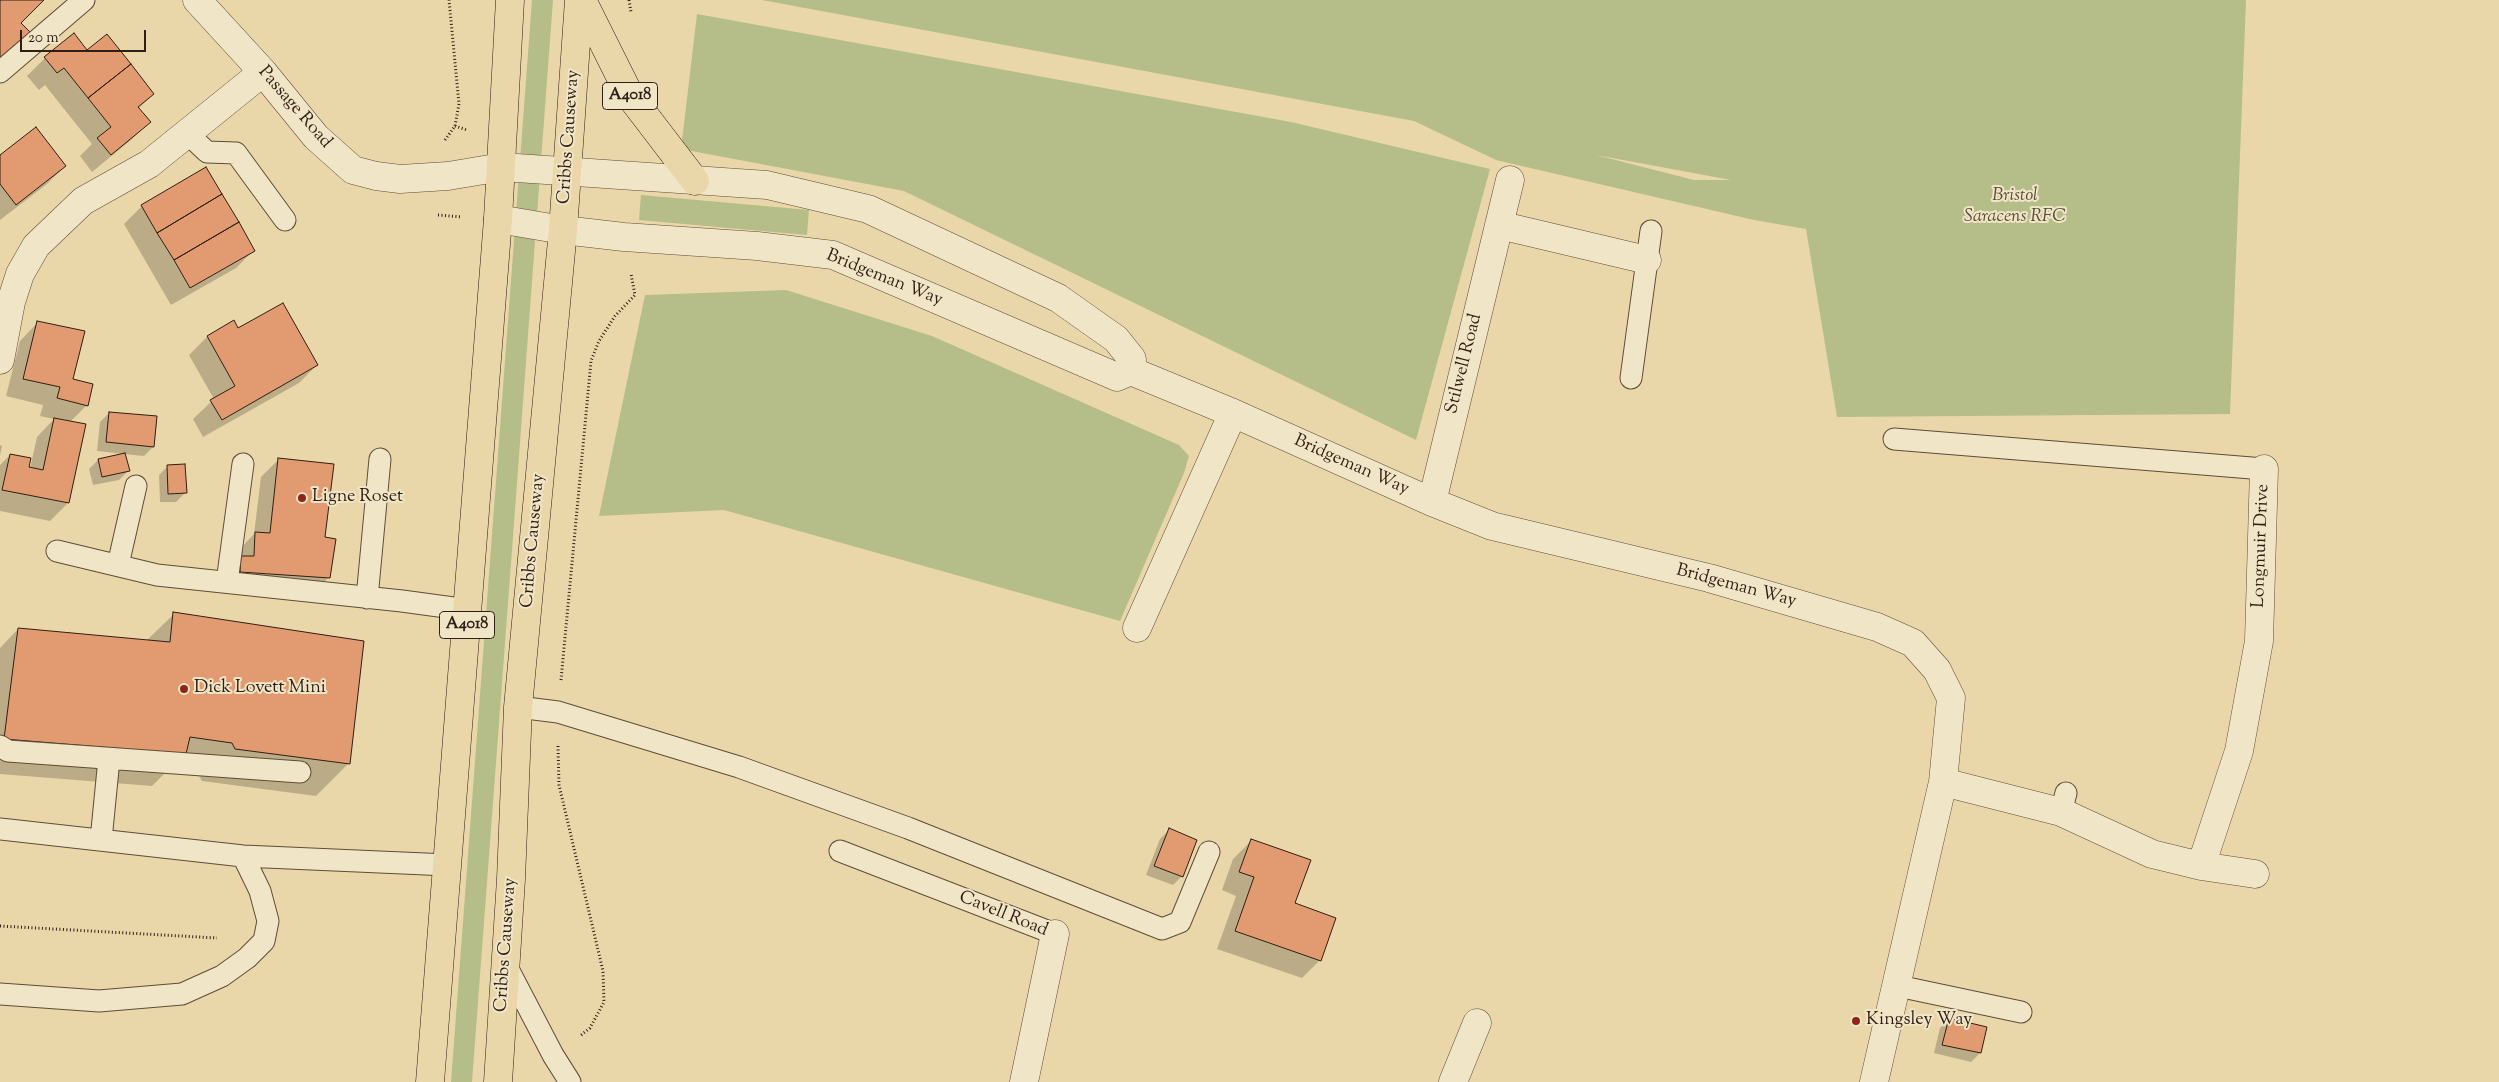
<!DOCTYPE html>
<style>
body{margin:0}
#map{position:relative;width:2499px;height:1082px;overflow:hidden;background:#ead7a9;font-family:"Sorts Mill Goudy",serif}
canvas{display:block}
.scale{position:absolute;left:20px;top:30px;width:126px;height:22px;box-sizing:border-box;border:2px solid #2f1e13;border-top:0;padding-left:6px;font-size:15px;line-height:18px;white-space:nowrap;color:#2f1e13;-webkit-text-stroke:4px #f1e5c7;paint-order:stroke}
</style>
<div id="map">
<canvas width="2499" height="1082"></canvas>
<div class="scale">20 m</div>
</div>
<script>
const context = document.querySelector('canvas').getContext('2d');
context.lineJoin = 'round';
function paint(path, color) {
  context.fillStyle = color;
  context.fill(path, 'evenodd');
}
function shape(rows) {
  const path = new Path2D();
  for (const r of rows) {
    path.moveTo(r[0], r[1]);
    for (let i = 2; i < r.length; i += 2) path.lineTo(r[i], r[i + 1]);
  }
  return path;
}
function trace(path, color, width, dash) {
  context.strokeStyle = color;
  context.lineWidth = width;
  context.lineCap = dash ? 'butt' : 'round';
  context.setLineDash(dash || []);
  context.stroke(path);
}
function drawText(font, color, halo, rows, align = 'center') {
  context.font = font + ' "Sorts Mill Goudy",serif';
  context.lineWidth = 4;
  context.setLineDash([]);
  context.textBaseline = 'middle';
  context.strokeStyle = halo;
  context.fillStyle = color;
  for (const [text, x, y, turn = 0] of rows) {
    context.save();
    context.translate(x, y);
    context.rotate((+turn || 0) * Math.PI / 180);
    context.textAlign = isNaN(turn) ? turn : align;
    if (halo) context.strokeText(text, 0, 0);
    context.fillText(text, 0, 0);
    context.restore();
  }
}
paint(shape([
 [532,0,553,0,512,550,472,1082,451,1082],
 [762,0,2246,0,2230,414,1837,417,1806,229,1754,220,1496,160,1414,121],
 [1596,155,1731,180,1694,180],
 [697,14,1291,122,1490,169,1416,440,904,191,681,149],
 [641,195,809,210,807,235,639,220],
 [786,290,932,336,1179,445,1189,456,1184,473,1120,621,724,510,599,516,645,295]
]), '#b5be89');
paint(shape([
 [87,52,153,94,138,109,149,122,131,140,92,172,80,156,92,144,45,85,39,90,27,76,45,58],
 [0,157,65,166,47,184,0,220],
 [205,169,254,250,236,268,171,305,124,224,142,206],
 [38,322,87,405,70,422,84,425,68,503,50,521,0,511,0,465,10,455,30,469,37,437,54,419,40,416,43,405,6,396,20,341],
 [233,322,238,330,317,365,299,383,203,437,193,419,214,399,189,355,207,337],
 [109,413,153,447,144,456,124,454,128,471,119,480,93,485,89,469,98,460,124,454,97,451,100,422],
 [0,445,2,446,0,456],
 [279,459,324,538,329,577,311,595,223,589,237,552,254,534,261,477],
 [168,466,185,493,176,502,160,502,159,475],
 [174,614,349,763,316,796,202,781,199,776,167,771,152,786,0,774,0,648,18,629,146,641],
 [1169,830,1182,876,1173,885,1146,875,1160,839],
 [1251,841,1293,904,1320,960,1302,978,1217,949,1236,896,1222,890,1233,859],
 [1949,1019,1980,1053,1971,1062,1934,1053,1940,1028]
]), '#0003');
const building = shape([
 [0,0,44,0,21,23,31,33,3,60,0,57,0,0],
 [74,33,87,50,107,34,131,64,88,98,64,68,57,73,44,57,74,33],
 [131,64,154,94,138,107,151,122,111,155,97,138,111,127,88,98,131,64],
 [36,127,66,166,16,205,0,184,0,155,36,127],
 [206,167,222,194,157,233,141,205,206,167],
 [222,194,239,222,174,260,157,233,222,194],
 [239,222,255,251,190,288,174,260,239,222],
 [283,303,318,365,222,420,210,400,235,386,207,336,234,320,238,328,283,303],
 [37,321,85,331,73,379,93,384,88,406,57,398,60,387,23,379,37,321],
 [109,412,157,416,154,447,106,442,109,412],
 [54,418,86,424,69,503,2,490,10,454,31,458,29,467,43,470,54,418],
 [125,453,130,471,102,477,98,459,125,453],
 [278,458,334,464,325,537,336,539,330,578,240,572,241,556,254,556,255,532,270,533,278,458],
 [185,464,187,493,168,494,167,465,185,464],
 [173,612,364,641,350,764,235,749,232,743,190,737,186,754,4,739,18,628,170,642,173,612],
 [1169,828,1197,840,1183,877,1154,866,1169,828],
 [1251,839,1311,860,1295,903,1336,918,1321,961,1235,931,1254,877,1239,872,1251,839],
 [1949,1018,1987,1027,1981,1053,1942,1045,1949,1018]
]);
paint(building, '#e29b71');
trace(building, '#2f1e13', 1);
const service = shape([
 [0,72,84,0],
 [187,133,207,152,236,153,285,220],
 [1631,378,1651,231],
 [1894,439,2264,469],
 [57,551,157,575,402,601,468,610],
 [118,565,136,486],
 [227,582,243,464],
 [367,598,380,459],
 [518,707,558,712,739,767,908,828,1162,929,1180,922,1209,852],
 [0,746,8,751,300,772],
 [2061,812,2066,793],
 [0,829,243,856,448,865],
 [101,840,109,759],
 [840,851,1055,934],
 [506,965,553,1055,570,1082],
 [1898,986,2021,1012],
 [0,994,99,1001,182,994,222,976,247,958,264,941,268,921,260,891,243,856]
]);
const minor = shape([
 [197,0,263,72,316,137,353,170,376,176,400,179,448,176,502,167,767,185,868,209,1058,298,1116,339,1132,359,1131,371],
 [498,219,563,230,624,237,757,246,833,255,1117,377,1131,371,1233,413,1432,502,1492,526,1709,578,1877,627,1913,643,1937,670,1951,698,1943,782,1874,1082],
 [1499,225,1647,260],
 [0,360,11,302,20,274,36,246,83,201,149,164,263,72],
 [1432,502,1510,180],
 [1137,628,1233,413],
 [1943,782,2061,812,2152,854,2201,866,2255,874],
 [2201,866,2239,751,2259,641,2264,469],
 [1024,1082,1055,934],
 [1453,1082,1477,1023]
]);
const primary = shape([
 [582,0,630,96,695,181],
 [430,1082,498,219,510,0],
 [498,1082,511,879,518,707,563,230,579,0]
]);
trace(service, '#5e4c38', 23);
trace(minor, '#5e4c38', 29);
trace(primary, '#2f1e13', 29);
trace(shape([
 [629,0,631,12],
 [455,126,467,130],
 [445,140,455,126,459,104,449,0],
 [438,215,462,217],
 [561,680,591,361,599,341,615,316,635,295,631,274],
 [558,746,559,785,603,971,604,1002,590,1028,580,1036],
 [0,926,217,938]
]), '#2f1e13', 3, [1, 2.5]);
trace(service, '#f1e5c7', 21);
trace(minor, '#f1e5c7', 28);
trace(primary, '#ead7a9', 28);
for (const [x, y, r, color] of [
 [302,498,5,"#8f2418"],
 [184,689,5,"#8f2418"],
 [1856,1021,5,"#8f2418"]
]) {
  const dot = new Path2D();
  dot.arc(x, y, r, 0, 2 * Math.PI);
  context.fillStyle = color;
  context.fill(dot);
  trace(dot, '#f1e5c7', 2);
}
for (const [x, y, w] of [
 [630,96,55],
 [467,625,55]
]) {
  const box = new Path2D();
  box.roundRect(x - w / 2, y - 13.5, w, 27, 4);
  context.fillStyle = '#f1e5c7';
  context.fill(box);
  trace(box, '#2f1e13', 1);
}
drawText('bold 16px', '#2f1e13', null, [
 ["A4018",630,96],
 ["A4018",467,625]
]);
drawText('18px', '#2f1e13', '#f1e5c7', [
 ["Passage Road",294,108,49],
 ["Cribbs Causeway",570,137,-86],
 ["Bridgeman Way",884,279,22],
 ["Stilwell Road",1465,364,-76],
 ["Bridgeman Way",1351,466,24],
 ["Cribbs Causeway",534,541,-85],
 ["Longmuir Drive",2262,546,-88],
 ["Bridgeman Way",1736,587,15],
 ["Cavell Road",1003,915,22],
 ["Cribbs Causeway",507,945,-86]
]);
drawText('italic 18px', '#574e36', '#f1e5c7', [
 ["Bristol",2015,197],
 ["Saracens RFC",2015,218]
]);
drawText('18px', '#2f1e13', '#f1e5c7', [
 ["Ligne Roset",312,498],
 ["Dick Lovett Mini",194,689],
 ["Kingsley Way",1866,1021]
], 'left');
</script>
